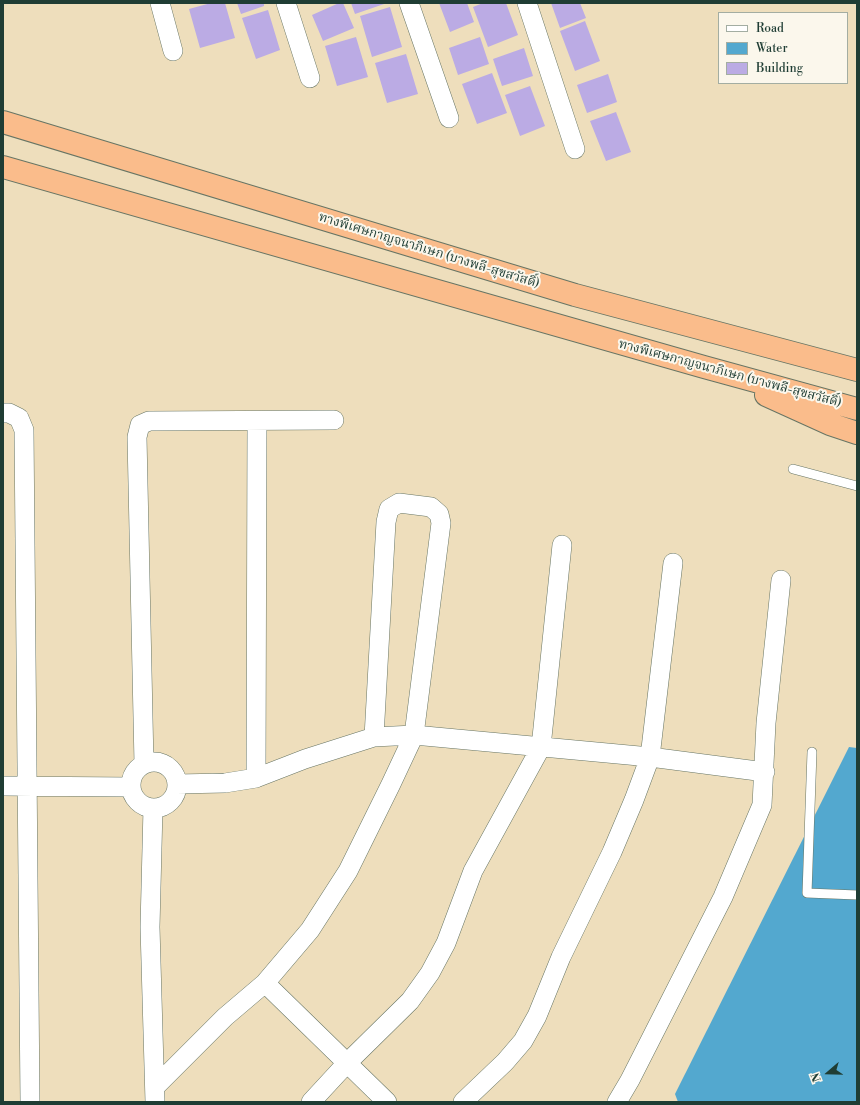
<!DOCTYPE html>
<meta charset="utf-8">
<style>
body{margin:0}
#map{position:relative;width:860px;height:1105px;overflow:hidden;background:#eedebc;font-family:"Libre Bodoni",serif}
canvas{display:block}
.frame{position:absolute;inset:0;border:4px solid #1f3d34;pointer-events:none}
.legend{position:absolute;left:718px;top:12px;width:130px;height:72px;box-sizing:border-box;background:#fbf7ec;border:1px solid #a3ada2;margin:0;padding:5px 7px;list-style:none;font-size:12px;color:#1f3d34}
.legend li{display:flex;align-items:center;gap:8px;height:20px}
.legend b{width:20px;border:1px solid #a3ada2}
.north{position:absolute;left:808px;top:1053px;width:40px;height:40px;-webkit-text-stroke:3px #fbf7ec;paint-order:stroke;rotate:250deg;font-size:11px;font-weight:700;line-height:16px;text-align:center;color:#1f3d34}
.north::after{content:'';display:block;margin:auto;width:14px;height:18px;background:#1f3d34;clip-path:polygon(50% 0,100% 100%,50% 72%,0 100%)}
</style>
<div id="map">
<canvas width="860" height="1105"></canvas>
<div class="frame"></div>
<ul class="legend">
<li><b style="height:5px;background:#fff"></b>Road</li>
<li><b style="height:11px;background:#53a8cf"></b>Water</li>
<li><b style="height:11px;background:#bbabe4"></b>Building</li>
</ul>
<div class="north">N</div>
</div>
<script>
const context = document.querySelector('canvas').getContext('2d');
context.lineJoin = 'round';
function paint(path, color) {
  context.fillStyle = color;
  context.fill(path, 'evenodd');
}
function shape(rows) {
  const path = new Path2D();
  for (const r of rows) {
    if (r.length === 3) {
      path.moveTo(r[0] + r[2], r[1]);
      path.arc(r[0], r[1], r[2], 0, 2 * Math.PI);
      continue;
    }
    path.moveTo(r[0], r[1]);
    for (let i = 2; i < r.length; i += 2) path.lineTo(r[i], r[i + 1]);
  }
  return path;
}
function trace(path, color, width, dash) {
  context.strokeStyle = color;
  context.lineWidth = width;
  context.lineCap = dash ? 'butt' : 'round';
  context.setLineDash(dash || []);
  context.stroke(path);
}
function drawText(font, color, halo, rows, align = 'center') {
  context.font = font + ' "Libre Bodoni","Noto Serif Thai",serif';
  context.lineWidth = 4;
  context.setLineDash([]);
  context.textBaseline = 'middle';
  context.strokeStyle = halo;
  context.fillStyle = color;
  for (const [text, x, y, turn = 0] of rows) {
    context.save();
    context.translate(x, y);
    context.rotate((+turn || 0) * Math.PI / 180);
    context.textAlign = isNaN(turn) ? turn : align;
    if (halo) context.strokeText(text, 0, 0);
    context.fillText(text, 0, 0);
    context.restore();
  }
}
paint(shape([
 [849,747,857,748,857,1102,678,1102,675,1094]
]), '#53a8cf');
paint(shape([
 [211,3,225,3,235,38,200,48,189,9],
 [237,3,264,3,264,6,241,14],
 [339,3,343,3,354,28,323,41,312,15],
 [351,3,387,3,355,14],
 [439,3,467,3,474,22,450,32],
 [483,3,506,3,518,35,488,47,473,7],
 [551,3,580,3,586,18,560,28],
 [390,7,402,47,372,57,360,16],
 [268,10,280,50,256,59,242,18],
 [585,21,600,61,575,71,560,31],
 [356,37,368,77,337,86,325,46],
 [480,37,489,64,458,75,449,48],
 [524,48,533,76,502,86,493,59],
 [406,54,418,94,387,103,375,63],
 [492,73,507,113,477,124,462,84],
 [608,74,617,102,587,113,577,85],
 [530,86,545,126,520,136,505,95],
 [616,112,631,152,606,161,590,121]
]), '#bbabe4');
const lane = shape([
 [793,469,857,486],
 [812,752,807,893,857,895]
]);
const street = shape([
 [160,3,173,51],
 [286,3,310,78],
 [409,3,449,118],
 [527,3,575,149],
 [3,413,9,413,19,418,24,430,30,1102],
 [154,785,23],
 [144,764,137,437,140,425,149,421,334,420],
 [256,778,257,422],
 [177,784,225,783,256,778,305,759,374,737,414,735,650,757,765,772],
 [3,786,131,787],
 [153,808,150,927,155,1102],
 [265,983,387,1102],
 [155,1087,225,1017,265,983,310,930,348,871,391,784,414,735,441,523,439,514,431,507,399,503,389,509,386,522,374,737],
 [311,1102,347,1063,410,1001,430,973,446,943,473,871,541,747,562,545],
 [463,1102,505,1062,523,1041,537,1016,561,957,612,852,634,800,650,757,673,563],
 [617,1102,630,1080,723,897,762,805,766,723,781,580]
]);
const highway = shape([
 [3,122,575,295,857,370],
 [3,167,704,367,857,409],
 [766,395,830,424,857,433]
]);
trace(lane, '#677564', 10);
trace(street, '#677564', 20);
trace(highway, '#677564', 24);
trace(lane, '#fff', 9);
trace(street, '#fff', 19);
trace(highway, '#fabc8b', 22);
drawText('13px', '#1f3d34', '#fbf7ec', [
 ["ทางพิเศษกาญจนาภิเษก (บางพลี-สุขสวัสดิ์)",429,251,17],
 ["ทางพิเศษกาญจนาภิเษก (บางพลี-สุขสวัสดิ์)",730,374,15]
]);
</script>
